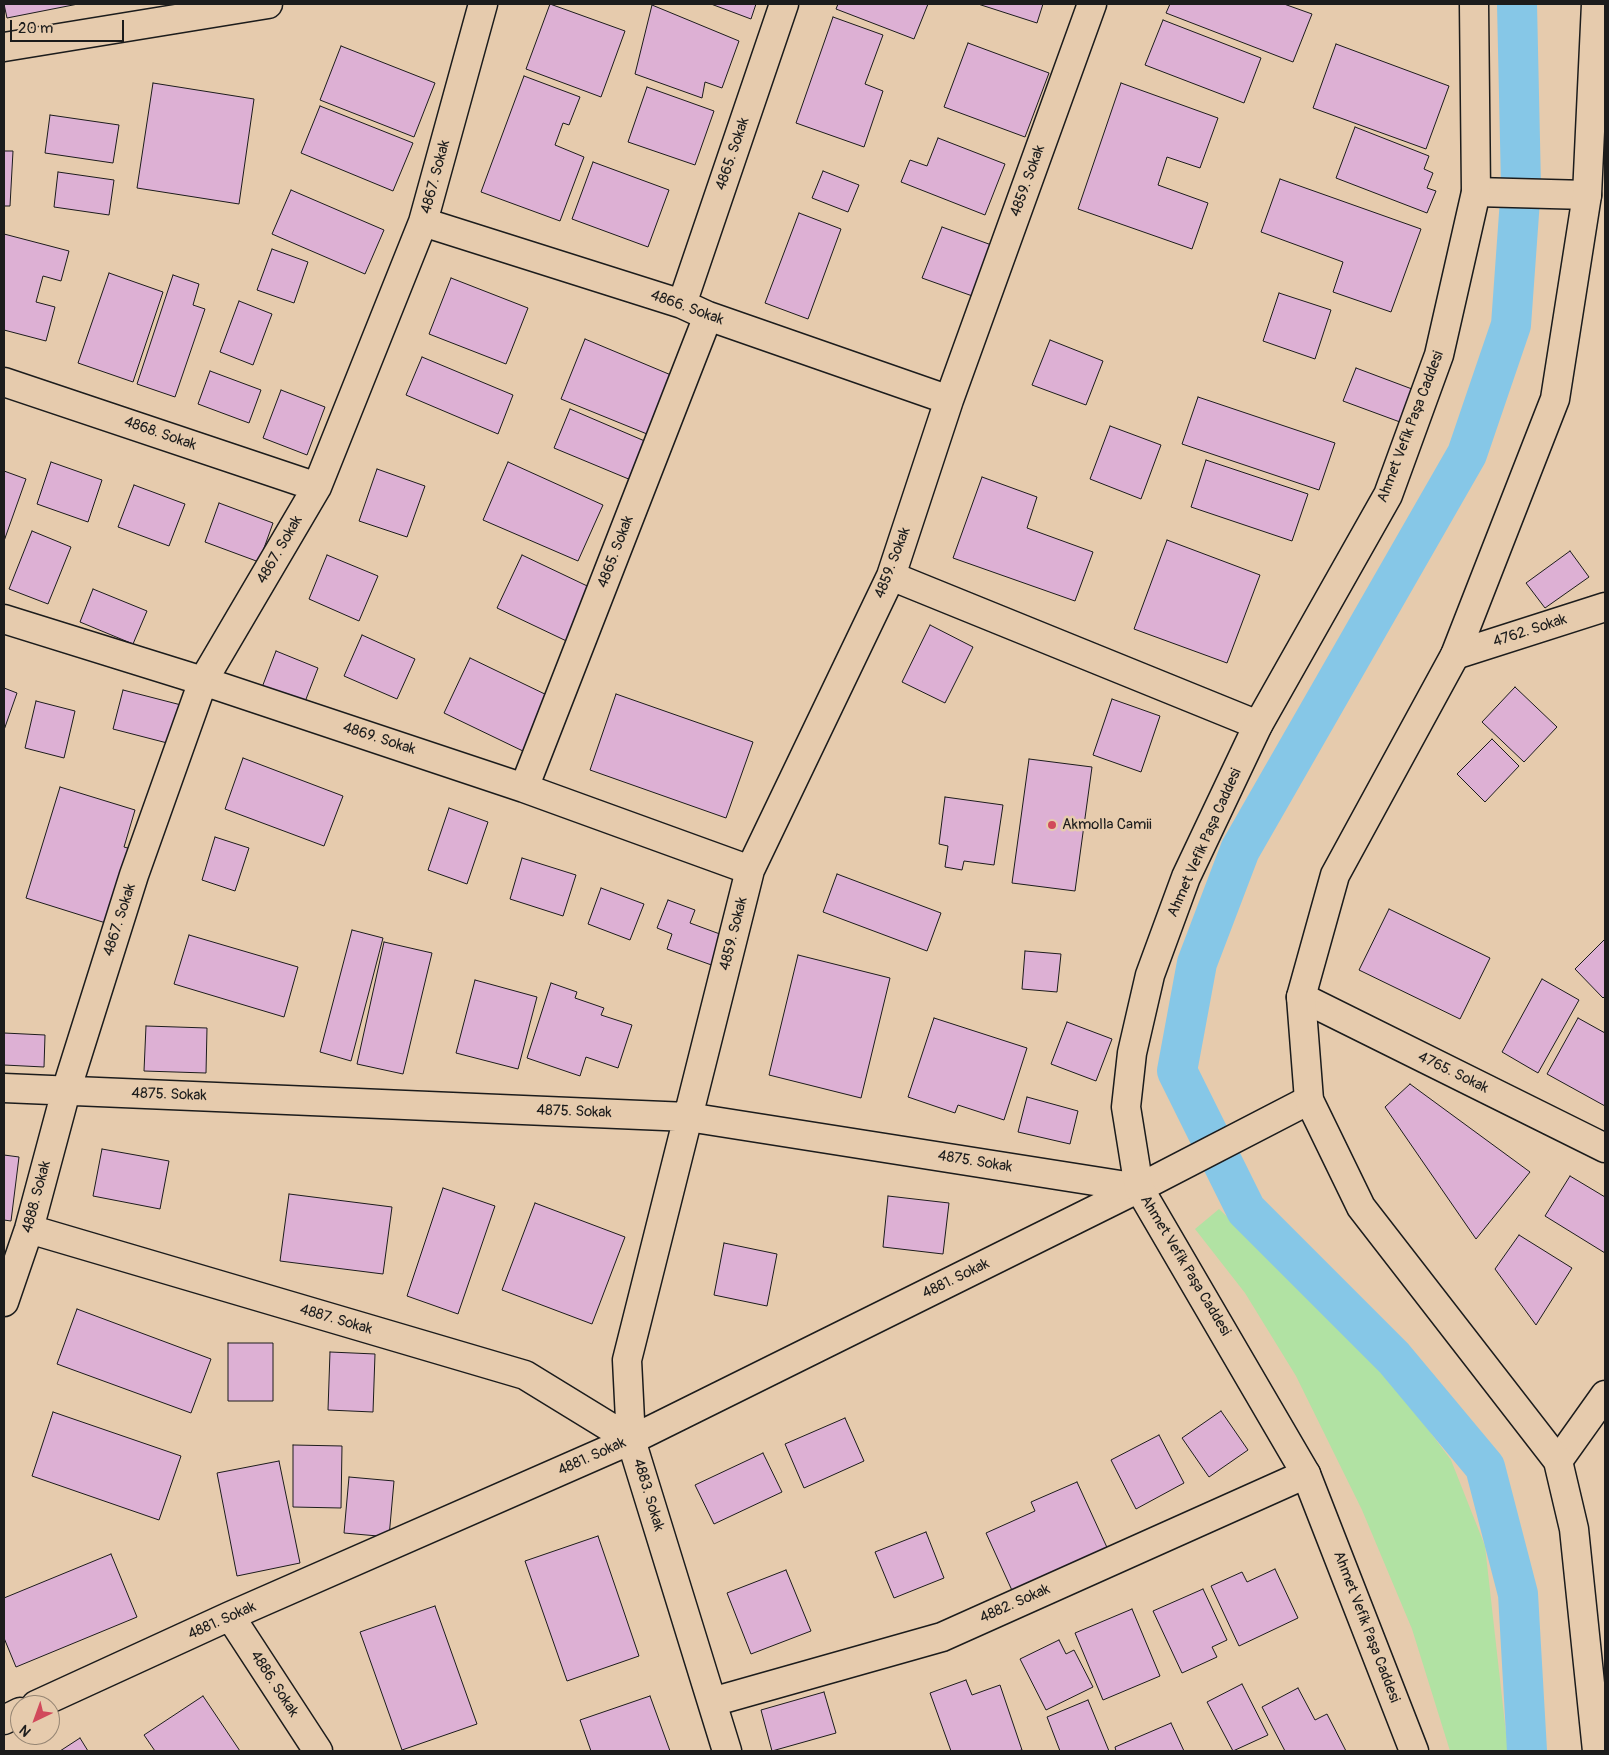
<!DOCTYPE html>
<meta charset="utf-8">
<style>
body{margin:0}
#map{position:relative;width:1609px;height:1755px;overflow:hidden;background:#e6cbad;font-family:Pangolin,sans-serif}
canvas{display:block}
.frame{position:absolute;inset:0;border:5px solid #1c1c1c;pointer-events:none}
.north{position:absolute;left:10px;top:1695px;width:50px;height:50px;box-sizing:border-box;background:#e6cbad;border:1px solid #958573;border-radius:50%;rotate:222deg;font-size:14px;font-weight:700;line-height:20px;text-align:center;color:#1c1c1c}
.north::after{content:'';display:block;margin:auto;width:18px;height:22px;background:#d1495b;clip-path:polygon(50% 0,100% 100%,50% 72%,0 100%)}
.scale{position:absolute;left:10px;top:20px;width:114px;height:22px;box-sizing:border-box;border:2px solid #1c1c1c;border-top:0;padding-left:6px;font-size:15px;line-height:18px;white-space:nowrap;color:#1c1c1c;-webkit-text-stroke:4px #e6cbad;paint-order:stroke}
</style>
<div id="map">
<canvas width="1609" height="1755"></canvas>
<div class="frame"></div>
<div class="north">N</div>
<div class="scale">20 m</div>
</div>
<script>
const context = document.querySelector('canvas').getContext('2d');
context.lineJoin = 'round';
function paint(path, color) {
  context.fillStyle = color;
  context.fill(path, 'evenodd');
}
function shape(rows) {
  const path = new Path2D();
  for (const r of rows) {
    path.moveTo(r[0], r[1]);
    for (let i = 2; i < r.length; i += 2) path.lineTo(r[i], r[i + 1]);
  }
  return path;
}
function trace(path, color, width, dash) {
  context.strokeStyle = color;
  context.lineWidth = width;
  context.lineCap = dash ? 'butt' : 'round';
  context.setLineDash(dash || []);
  context.stroke(path);
}
function drawText(font, color, halo, rows, align = 'center') {
  context.font = font + ' Pangolin,sans-serif';
  context.lineWidth = 5;
  context.setLineDash([]);
  context.textBaseline = 'middle';
  context.strokeStyle = halo;
  context.fillStyle = color;
  for (const [text, x, y, turn = 0] of rows) {
    context.save();
    context.translate(x, y);
    context.rotate((+turn || 0) * Math.PI / 180);
    context.textAlign = isNaN(turn) ? turn : align;
    if (halo) context.strokeText(text, 0, 0);
    context.fillText(text, 0, 0);
    context.restore();
  }
}
paint(shape([
 [1219,1209,1377,1361,1451,1460,1485,1546,1508,1751,1450,1751,1412,1629,1362,1510,1296,1376,1245,1293,1195,1229]
]), '#b1e2a3');
trace(shape([
 [1517,4,1521,186,1511,325,1467,454,1240,850,1197,963,1177,1071,1246,1210,1394,1358,1485,1467,1518,1594,1527,1751]
]), '#86c7e7', 40);
const building = shape([
 [4,4,78,4,7,18,4,4],
 [550,4,625,31,601,97,526,69,550,4],
 [711,4,756,4,751,19,711,4],
 [838,4,928,4,914,39,836,9,838,4],
 [978,4,1043,4,1037,23,978,4],
 [1170,4,1284,4,1312,14,1293,62,1166,13,1170,4],
 [652,5,739,41,722,88,705,82,702,98,635,74,652,5],
 [833,17,883,35,865,84,883,91,864,147,796,123,833,17],
 [1163,20,1261,58,1244,103,1145,65,1163,20],
 [968,43,1049,73,1025,137,944,107,968,43],
 [1336,44,1449,86,1426,149,1313,108,1336,44],
 [341,46,435,83,414,137,320,100,341,46],
 [524,76,580,97,569,125,563,123,555,145,584,157,560,221,481,192,524,76],
 [153,83,254,99,239,204,137,188,153,83],
 [1121,83,1218,118,1200,168,1167,157,1158,185,1208,203,1192,249,1078,209,1121,83],
 [647,87,714,111,695,165,628,142,647,87],
 [320,106,413,143,393,191,301,153,320,106],
 [50,115,119,125,113,163,45,153,50,115],
 [1355,127,1429,156,1424,169,1433,173,1427,188,1436,191,1427,213,1336,178,1355,127],
 [938,138,1005,164,985,215,901,182,910,160,927,166,938,138],
 [4,151,13,151,10,206,4,206,4,151],
 [593,162,669,190,648,247,572,219,593,162],
 [823,171,859,185,848,212,812,198,823,171],
 [58,172,114,180,109,215,54,207,58,172],
 [1280,179,1421,229,1391,312,1333,292,1343,262,1261,232,1280,179],
 [291,190,384,230,365,274,272,234,291,190],
 [799,213,841,229,808,319,765,303,799,213],
 [942,227,997,247,978,298,922,278,942,227],
 [4,234,69,251,61,281,43,276,36,302,55,307,46,341,4,330,4,234],
 [272,249,308,262,294,303,257,290,272,249],
 [109,273,163,292,133,382,78,363,109,273],
 [173,275,199,284,193,305,205,309,175,397,137,384,173,275],
 [451,278,528,308,506,364,429,334,451,278],
 [1279,293,1331,310,1315,359,1263,341,1279,293],
 [239,301,272,314,253,365,220,352,239,301],
 [585,339,671,375,647,434,561,399,585,339],
 [1050,340,1103,361,1086,405,1032,385,1050,340],
 [422,357,513,395,498,434,406,395,422,357],
 [1356,368,1412,389,1400,422,1343,401,1356,368],
 [210,371,261,390,249,423,198,404,210,371],
 [281,390,325,407,307,455,263,438,281,390],
 [1198,397,1335,443,1319,490,1182,444,1198,397],
 [570,409,647,442,631,480,554,448,570,409],
 [1110,426,1161,445,1141,499,1090,479,1110,426],
 [1206,460,1308,494,1292,541,1191,507,1206,460],
 [51,462,102,480,88,522,37,504,51,462],
 [508,462,603,505,578,561,483,520,508,462],
 [377,469,425,486,407,537,359,521,377,469],
 [4,471,26,479,4,541,4,471],
 [982,477,1037,497,1027,528,1093,552,1075,601,953,558,982,477],
 [134,485,185,504,169,546,118,527,134,485],
 [219,503,273,523,259,562,205,542,219,503],
 [32,531,71,547,48,604,9,589,32,531],
 [1167,540,1260,575,1227,663,1134,629,1167,540],
 [1570,551,1589,577,1545,608,1526,583,1570,551],
 [327,555,378,576,359,621,309,599,327,555],
 [522,555,602,593,577,646,497,608,522,555],
 [93,589,147,611,133,644,80,622,93,589],
 [930,625,973,647,945,703,902,682,930,625],
 [362,635,415,659,397,699,344,676,362,635],
 [276,651,318,668,303,707,261,690,276,651],
 [470,658,551,697,525,752,444,713,470,658],
 [1515,687,1557,727,1524,762,1482,722,1515,687],
 [4,688,17,693,4,730,4,688],
 [123,690,185,706,175,745,113,729,123,690],
 [616,694,753,742,726,818,590,770,616,694],
 [1112,699,1160,716,1141,772,1093,755,1112,699],
 [36,701,75,711,64,758,25,748,36,701],
 [1492,739,1519,766,1485,802,1457,774,1492,739],
 [243,758,343,796,324,846,225,809,243,758],
 [1029,759,1092,767,1075,891,1012,883,1029,759],
 [60,787,135,810,124,847,131,849,109,924,26,898,60,787],
 [945,797,1003,805,994,865,964,861,962,870,945,867,948,846,939,844,945,797],
 [449,808,488,822,467,884,428,870,449,808],
 [215,837,249,848,235,891,202,880,215,837],
 [522,858,576,875,563,916,510,899,522,858],
 [837,874,941,913,927,951,823,912,837,874],
 [601,888,644,904,630,940,588,924,601,888],
 [668,900,695,910,690,923,728,937,717,967,667,949,672,934,657,928,668,900],
 [1389,909,1490,958,1460,1019,1359,970,1389,909],
 [352,930,383,938,351,1061,320,1052,352,930],
 [189,935,298,967,284,1017,174,984,189,935],
 [1605,939,1605,996,1603,998,1575,969,1605,939],
 [384,942,432,953,403,1074,357,1064,384,942],
 [1025,951,1061,954,1057,992,1022,989,1025,951],
 [798,955,890,978,861,1098,769,1075,798,955],
 [1542,979,1579,1000,1538,1073,1502,1052,1542,979],
 [475,980,537,997,518,1069,456,1053,475,980],
 [551,983,577,992,575,998,604,1008,601,1015,632,1025,618,1068,586,1057,580,1076,527,1058,551,983],
 [934,1018,1027,1048,1004,1120,958,1105,955,1113,908,1097,934,1018],
 [1578,1018,1605,1033,1605,1106,1547,1074,1578,1018],
 [1067,1022,1112,1039,1096,1081,1051,1064,1067,1022],
 [146,1026,207,1028,206,1073,144,1071,146,1026],
 [4,1033,45,1035,44,1067,4,1065,4,1033],
 [1410,1084,1530,1172,1476,1239,1385,1107,1410,1084],
 [1027,1097,1078,1111,1070,1144,1018,1132,1027,1097],
 [102,1149,169,1161,160,1209,93,1196,102,1149],
 [4,1155,19,1157,11,1221,4,1220,4,1155],
 [1570,1176,1605,1197,1605,1253,1545,1216,1570,1176],
 [443,1188,495,1206,458,1314,407,1296,443,1188],
 [289,1194,392,1207,383,1274,280,1261,289,1194],
 [888,1196,949,1203,943,1254,883,1247,888,1196],
 [535,1203,625,1237,592,1324,502,1290,535,1203],
 [1519,1235,1572,1268,1536,1325,1495,1269,1519,1235],
 [724,1243,777,1254,767,1306,714,1295,724,1243],
 [77,1309,211,1359,191,1413,57,1364,77,1309],
 [228,1343,273,1343,273,1401,228,1401,228,1343],
 [330,1352,375,1354,373,1412,328,1410,330,1352],
 [1221,1411,1248,1450,1209,1477,1182,1438,1221,1411],
 [53,1412,181,1456,159,1520,32,1476,53,1412],
 [845,1418,864,1461,804,1488,785,1444,845,1418],
 [1159,1435,1184,1483,1136,1509,1111,1460,1159,1435],
 [293,1445,342,1446,341,1508,293,1507,293,1445],
 [763,1453,782,1492,714,1524,695,1485,763,1453],
 [279,1461,300,1563,237,1576,217,1473,279,1461],
 [349,1477,394,1481,389,1537,344,1533,349,1477],
 [1077,1482,1110,1554,1015,1597,986,1533,1035,1511,1031,1502,1077,1482],
 [926,1532,944,1578,894,1598,875,1552,926,1532],
 [598,1536,639,1656,567,1681,525,1561,598,1536],
 [111,1554,137,1617,16,1667,4,1638,4,1598,111,1554],
 [1275,1569,1298,1618,1239,1646,1211,1586,1242,1572,1247,1582,1275,1569],
 [786,1570,811,1631,751,1654,727,1593,786,1570],
 [1203,1589,1227,1640,1212,1647,1217,1657,1182,1673,1153,1611,1203,1589],
 [435,1606,477,1724,402,1750,360,1632,435,1606],
 [1132,1609,1160,1676,1103,1700,1075,1633,1132,1609],
 [1059,1640,1066,1654,1074,1650,1093,1687,1046,1710,1020,1659,1059,1640],
 [966,1680,972,1695,1000,1685,1022,1750,1017,1751,951,1751,930,1693,966,1680],
 [1242,1684,1268,1735,1233,1751,1207,1702,1242,1684],
 [1298,1688,1315,1720,1327,1714,1346,1751,1285,1751,1262,1707,1298,1688],
 [824,1692,836,1733,772,1751,761,1710,824,1692],
 [203,1696,240,1751,155,1751,144,1735,203,1696],
 [650,1696,670,1751,591,1751,580,1720,650,1696],
 [1088,1700,1109,1751,1060,1751,1047,1717,1088,1700],
 [1171,1723,1184,1751,1116,1751,1115,1747,1171,1723],
 [80,1738,88,1751,60,1751,80,1738]
]);
paint(building, '#ddb0d4');
trace(building, '#1c1c1c', 1);
const street = shape([
 [4,47,268,4],
 [1476,192,1587,195],
 [423,222,682,304,708,316,949,400],
 [682,304,784,4],
 [4,382,317,487],
 [891,576,1258,725],
 [4,619,203,681,524,788,750,870],
 [1455,655,1605,607],
 [524,788,708,316],
 [1301,997,1605,1148],
 [4,1088,688,1117,1139,1188],
 [29,1229,525,1375,631,1440],
 [4,1302,29,1229,66,1091,134,875,203,681,317,487,423,222,483,4],
 [1558,1461,1605,1395],
 [230,1616,318,1751],
 [712,1702,942,1637,1306,1474],
 [36,1705,230,1616,631,1440,1139,1188,1309,1100],
 [4,1720,20,1712],
 [727,1751,631,1440,627,1360,750,870,891,576,949,400,1092,4]
]);
const secondary = shape([
 [1596,4,1587,195,1555,399,1455,655,1335,875,1301,997,1309,1100,1361,1207,1558,1461,1574,1529,1597,1751],
 [1414,1751,1306,1474,1139,1188,1126,1107,1132,1053,1150,975,1186,877,1258,725,1388,495,1439,355,1476,192,1474,4]
]);
trace(street, '#1c1c1c', 31);
trace(secondary, '#1c1c1c', 31);
trace(street, '#e6cbad', 28);
trace(secondary, '#e6cbad', 28);
for (const [x, y, r, color] of [
 [1052,825,5,"#d1495b"]
]) {
  const dot = new Path2D();
  dot.arc(x, y, r, 0, 2 * Math.PI);
  context.fillStyle = color;
  context.fill(dot);
  trace(dot, '#e6cbad', 2);
}
drawText('15px', '#1c1c1c', '#e6cbad', [
 ["4865. Sokak",733,154,-71],
 ["4867. Sokak",436,177,-75],
 ["4859. Sokak",1028,181,-70],
 ["4866. Sokak",687,308,20],
 ["Ahmet Vefik Paşa Caddesi",1411,427,-69],
 ["4868. Sokak",160,434,19],
 ["4867. Sokak",280,550,-60],
 ["4865. Sokak",616,552,-69],
 ["4859. Sokak",893,563,-69],
 ["4762. Sokak",1530,631,-18],
 ["4869. Sokak",379,739,18],
 ["Ahmet Vefik Paşa Caddesi",1205,843,-66],
 ["4867. Sokak",120,920,-72],
 ["4859. Sokak",734,934,-76],
 ["4765. Sokak",1453,1073,26],
 ["4875. Sokak",169,1095,2],
 ["4875. Sokak",574,1112,2],
 ["4875. Sokak",975,1162,9],
 ["4888. Sokak",37,1197,-75],
 ["Ahmet Vefik Paşa Caddesi",1185,1266,59],
 ["4881. Sokak",956,1279,-26],
 ["4887. Sokak",336,1320,16],
 ["4881. Sokak",592,1457,-24],
 ["4883. Sokak",648,1495,73],
 ["4882. Sokak",1015,1604,-24],
 ["4881. Sokak",222,1621,-24],
 ["Ahmet Vefik Paşa Caddesi",1366,1627,69],
 ["4886. Sokak",274,1684,57]
]);
drawText('15px', '#1c1c1c', '#e6cbad', [
 ["Akmolla Camii",1062,825]
], 'left');
</script>
